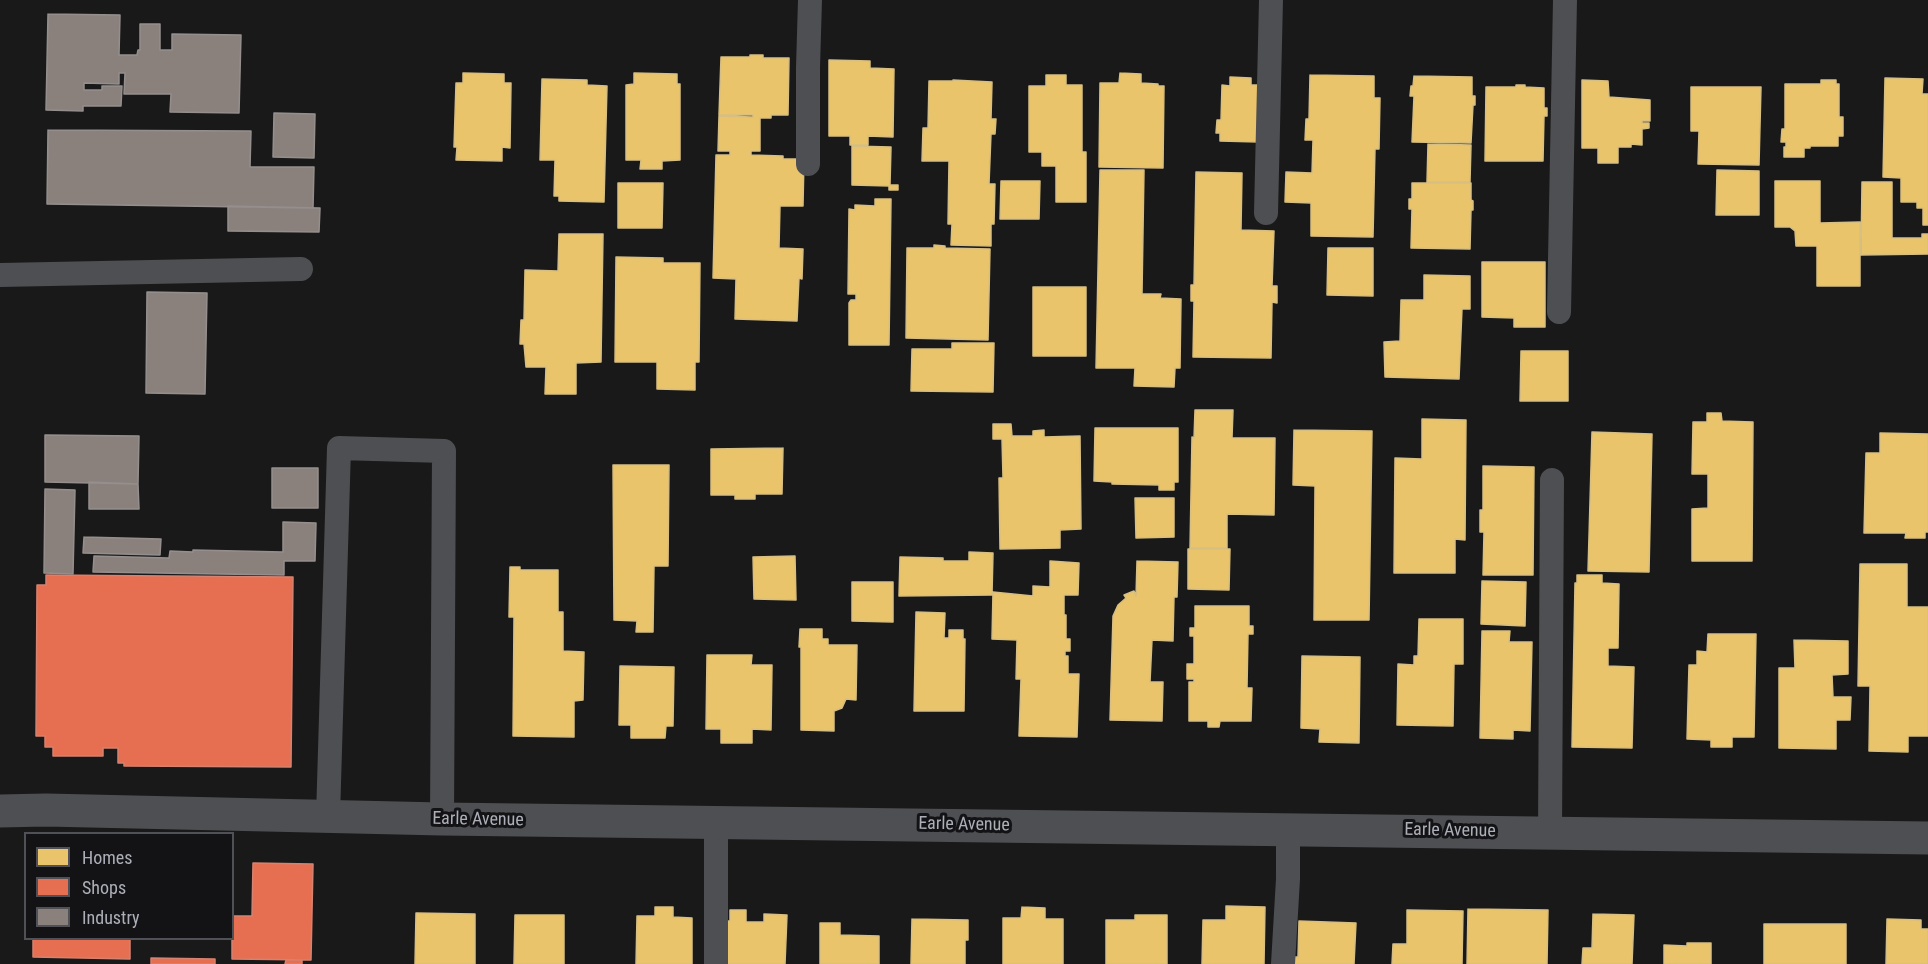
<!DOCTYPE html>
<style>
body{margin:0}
#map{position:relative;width:1928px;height:964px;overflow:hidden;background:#191919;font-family:"Roboto Condensed",sans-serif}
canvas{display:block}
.legend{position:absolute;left:24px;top:832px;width:210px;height:108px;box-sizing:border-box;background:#131315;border:2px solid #505156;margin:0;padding:8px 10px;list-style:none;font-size:18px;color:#acafb8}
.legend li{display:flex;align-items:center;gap:12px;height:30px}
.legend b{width:30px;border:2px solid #505156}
</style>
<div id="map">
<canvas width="1928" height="964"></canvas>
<ul class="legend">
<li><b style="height:16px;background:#e9c46a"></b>Homes</li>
<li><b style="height:16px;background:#e76f51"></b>Shops</li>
<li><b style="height:16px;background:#8a817c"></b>Industry</li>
</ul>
</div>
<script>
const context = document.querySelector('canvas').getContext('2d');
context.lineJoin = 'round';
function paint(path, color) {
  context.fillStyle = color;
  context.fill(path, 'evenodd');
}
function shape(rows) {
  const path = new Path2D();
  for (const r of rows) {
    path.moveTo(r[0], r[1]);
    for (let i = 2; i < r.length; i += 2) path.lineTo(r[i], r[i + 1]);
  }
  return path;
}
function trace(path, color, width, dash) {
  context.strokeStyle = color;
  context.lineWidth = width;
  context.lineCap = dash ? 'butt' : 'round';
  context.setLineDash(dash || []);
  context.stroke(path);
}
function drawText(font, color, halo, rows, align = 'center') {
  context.font = font + ' "Roboto Condensed",sans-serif';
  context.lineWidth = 6;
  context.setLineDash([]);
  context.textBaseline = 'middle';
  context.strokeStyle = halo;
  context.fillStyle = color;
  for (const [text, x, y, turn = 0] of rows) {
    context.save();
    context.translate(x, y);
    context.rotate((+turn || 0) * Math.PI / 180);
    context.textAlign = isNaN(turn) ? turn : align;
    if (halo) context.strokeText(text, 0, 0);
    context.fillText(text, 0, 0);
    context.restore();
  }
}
const homes = shape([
 [750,55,763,55,763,58,789,58,788,115,771,115,771,118,760,118,760,151,751,151,751,155,783,156,783,159,804,159,803,206,780,206,779,248,803,249,802,279,799,278,797,321,735,319,736,279,713,278,716,155,730,155,730,151,718,151,719,116,753,117,753,115,719,115,721,57,750,57,750,55],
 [829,60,870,61,870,68,894,69,893,137,868,136,868,145,850,145,850,136,829,136,829,60],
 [463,73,504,74,504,83,511,83,510,148,502,147,502,161,456,160,457,147,454,147,456,83,463,83,463,73],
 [634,73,677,74,677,84,680,84,680,160,662,161,662,169,640,169,641,160,626,160,626,85,634,84,634,73],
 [1120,73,1141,74,1141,83,1158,84,1158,86,1164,86,1163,168,1099,167,1100,83,1119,83,1120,73],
 [1046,75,1066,75,1066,85,1082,85,1082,152,1086,152,1086,202,1056,202,1056,166,1042,166,1042,152,1029,152,1029,86,1046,86,1046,75],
 [1310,75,1374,76,1374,98,1380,98,1379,149,1375,149,1373,237,1311,236,1311,203,1285,202,1286,172,1312,173,1313,140,1305,140,1306,119,1309,119,1310,75],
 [1414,76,1472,77,1472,96,1475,96,1475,105,1473,105,1471,143,1412,142,1414,96,1410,96,1411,86,1413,86,1414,76],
 [1230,77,1251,78,1251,85,1259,85,1258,142,1220,141,1220,133,1216,133,1217,120,1221,120,1222,85,1230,86,1230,77],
 [1885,78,1923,79,1922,94,1928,94,1928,225,1923,225,1923,208,1917,208,1917,202,1901,202,1901,178,1883,177,1885,78],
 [542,79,587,80,587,85,607,86,604,202,559,201,559,196,554,196,555,160,540,160,542,79],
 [953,80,992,82,991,119,996,119,995,134,991,134,989,184,995,184,994,224,991,224,991,246,951,245,952,224,948,224,949,161,922,161,923,128,928,128,929,81,953,81,953,80],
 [1582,80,1608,81,1609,97,1650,100,1650,121,1642,121,1642,123,1649,123,1649,128,1642,129,1642,145,1631,144,1631,147,1618,147,1618,163,1598,163,1598,148,1582,148,1582,80],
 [1821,80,1836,80,1836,84,1839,84,1839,117,1843,117,1843,136,1838,136,1838,146,1810,146,1810,148,1804,148,1804,157,1784,157,1784,147,1786,147,1786,142,1781,142,1782,129,1785,129,1785,84,1821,84,1821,80],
 [1516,85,1525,85,1525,87,1544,88,1544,108,1547,108,1547,116,1544,116,1543,161,1485,161,1486,87,1516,87,1516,85],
 [1691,87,1761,87,1759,165,1698,164,1699,131,1691,131,1691,87],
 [1428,144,1471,145,1470,182,1427,182,1428,144],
 [852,146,891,147,890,185,898,185,898,190,889,190,889,186,852,185,852,146],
 [1100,170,1144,170,1142,294,1161,294,1160,298,1181,299,1180,368,1175,368,1174,387,1134,386,1135,368,1096,368,1100,170],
 [1717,170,1759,171,1759,215,1716,215,1717,170],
 [1196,172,1242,173,1241,230,1274,231,1272,286,1277,286,1277,303,1272,302,1271,358,1193,357,1194,301,1191,301,1191,285,1194,285,1196,172],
 [1001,181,1040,181,1039,219,1000,219,1001,181],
 [1775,181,1820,181,1820,223,1860,222,1860,286,1817,286,1817,246,1796,246,1795,231,1790,227,1775,227,1775,181],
 [1862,182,1892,182,1892,238,1922,238,1922,234,1928,234,1928,254,1861,255,1862,182],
 [618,183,663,183,662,228,618,228,618,183],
 [1412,183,1471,183,1471,200,1473,201,1473,210,1471,210,1470,249,1411,248,1412,209,1409,209,1409,199,1412,199,1412,183],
 [875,199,891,199,889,345,849,345,849,303,851,300,856,300,856,294,848,294,849,209,855,210,855,205,875,206,875,199],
 [559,234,603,234,601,362,576,363,576,394,545,394,546,367,526,367,524,344,520,344,521,320,524,320,525,270,558,271,559,234],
 [934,245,945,246,945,248,990,249,988,340,906,338,907,248,934,248,934,245],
 [1328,248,1373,248,1373,296,1327,295,1328,248],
 [616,257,663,258,663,263,700,263,699,362,695,362,695,390,657,389,657,362,615,362,616,257],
 [1482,262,1545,262,1545,327,1514,327,1514,318,1482,317,1482,262],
 [1424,275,1470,276,1470,309,1462,309,1459,379,1385,377,1384,342,1400,341,1401,300,1424,300,1424,275],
 [1033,287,1086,287,1086,356,1033,356,1033,287],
 [952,343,994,343,993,392,911,391,912,349,952,349,952,343],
 [1521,351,1568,351,1568,401,1520,401,1521,351],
 [1195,410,1233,410,1232,438,1275,438,1274,515,1227,514,1227,548,1190,548,1192,437,1194,438,1195,410],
 [1707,413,1721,413,1722,421,1753,422,1752,561,1692,561,1692,509,1708,508,1708,474,1692,474,1693,422,1707,422,1707,413],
 [1422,419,1466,420,1465,540,1455,539,1455,573,1394,573,1395,458,1422,459,1422,419],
 [993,424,1011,424,1012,436,1033,436,1033,431,1044,430,1044,437,1080,436,1081,529,1060,530,1060,548,1000,549,999,478,1003,478,1002,439,993,439,993,424],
 [1095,428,1178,428,1178,482,1174,482,1174,490,1159,490,1159,485,1112,484,1112,482,1094,481,1095,428],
 [1294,430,1372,431,1369,620,1314,620,1315,486,1293,485,1294,430],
 [1592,432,1652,434,1649,572,1588,571,1592,432],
 [1880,433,1928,434,1928,532,1925,532,1925,538,1905,538,1906,533,1864,533,1866,453,1880,453,1880,433],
 [783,448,782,494,755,494,755,499,735,499,735,495,711,495,711,449,783,448],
 [613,465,669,465,668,566,654,566,653,632,636,632,637,621,614,620,613,465],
 [1483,466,1534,467,1533,575,1483,575,1484,532,1480,532,1480,510,1483,510,1483,466],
 [1135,498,1174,498,1174,537,1136,538,1135,498],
 [1188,549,1230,549,1229,590,1188,589,1188,549],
 [969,552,993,553,992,595,899,596,900,557,943,558,943,561,969,561,969,552],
 [795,556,796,600,754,599,753,557,795,556],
 [1050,561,1079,563,1078,595,1064,595,1064,615,1066,615,1066,639,1070,639,1070,651,1065,651,1065,656,1068,656,1068,674,1079,674,1077,737,1019,736,1021,679,1016,679,1017,640,992,639,993,592,1033,596,1033,586,1050,587,1050,561],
 [1137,561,1178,562,1177,597,1174,597,1173,641,1152,640,1150,682,1163,682,1162,721,1110,720,1113,616,1118,605,1126,598,1124,595,1134,591,1136,596,1137,561],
 [1860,564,1907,564,1907,607,1928,607,1928,736,1908,736,1908,752,1869,751,1870,686,1858,686,1860,564],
 [510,567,520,567,520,570,558,570,558,612,563,612,563,651,584,652,583,700,574,701,574,737,513,736,514,617,509,617,510,567],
 [1577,575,1602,575,1602,583,1619,584,1618,648,1608,648,1608,666,1634,667,1632,748,1572,747,1575,583,1577,583,1577,575],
 [1482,581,1526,582,1525,626,1481,624,1482,581],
 [852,582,893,582,893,622,852,621,852,582],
 [1195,606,1249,606,1249,626,1253,626,1253,634,1248,634,1247,688,1252,688,1251,721,1220,721,1219,727,1208,727,1208,721,1189,721,1189,682,1194,682,1194,679,1187,679,1187,664,1194,664,1194,636,1190,636,1190,628,1195,628,1195,606],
 [916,612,945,613,944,638,949,638,949,630,963,630,963,639,965,639,964,711,914,711,916,612],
 [1419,619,1463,619,1463,664,1454,664,1453,726,1397,725,1398,664,1414,665,1414,656,1418,656,1419,619],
 [800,629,822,629,822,639,828,639,828,645,857,645,856,700,846,699,842,708,834,711,834,731,801,730,801,647,799,647,800,629],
 [1482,631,1510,631,1509,642,1532,642,1530,731,1513,730,1513,739,1480,738,1482,631],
 [1708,634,1756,634,1754,737,1732,737,1732,747,1711,747,1711,740,1687,739,1689,665,1697,665,1697,651,1707,652,1708,634],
 [1794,640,1848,641,1848,674,1832,675,1833,697,1851,697,1850,720,1836,720,1836,749,1779,748,1779,668,1795,668,1794,640],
 [707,655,752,655,751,665,772,665,771,730,752,729,752,743,721,743,721,729,706,729,707,655],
 [1302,656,1360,657,1359,743,1319,742,1320,729,1301,728,1302,656],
 [620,666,674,667,673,726,666,726,665,738,631,738,631,725,619,725,620,666],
 [1226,906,1265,907,1264,964,1202,964,1203,920,1226,920,1226,906],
 [655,907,673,907,673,917,692,918,692,964,636,964,637,916,655,916,655,907],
 [1022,907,1045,908,1045,919,1063,919,1063,964,1003,964,1003,918,1021,918,1022,907],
 [1468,909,1548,910,1547,964,1467,964,1468,909],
 [730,910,746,910,746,922,764,922,764,914,787,915,785,964,720,964,721,921,730,921,730,910],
 [1407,910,1463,911,1462,964,1392,964,1393,944,1407,944,1407,910],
 [416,913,475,914,475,964,415,964,416,913],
 [1593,914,1634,915,1632,964,1582,964,1583,948,1592,948,1593,914],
 [515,915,564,915,564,964,514,964,515,915],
 [1135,915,1167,915,1167,964,1106,964,1106,920,1135,920,1135,915],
 [912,919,968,920,968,940,965,940,965,964,911,964,912,919],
 [1887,919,1921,920,1921,929,1928,929,1928,964,1886,964,1887,919],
 [1299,921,1356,923,1354,964,1290,964,1290,957,1298,957,1299,921],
 [820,923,840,923,840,935,879,936,879,964,820,964,820,923],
 [1764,924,1846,924,1846,964,1764,964,1764,924],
 [1687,943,1711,943,1711,964,1664,964,1664,945,1687,946,1687,943]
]);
paint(homes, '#e9c46a');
trace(homes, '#d7be81', 1.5);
const shops = shape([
 [46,575,293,577,291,767,124,766,124,763,118,763,118,748,103,748,103,756,53,756,53,747,45,747,45,736,36,736,37,585,46,585,46,575],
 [253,863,313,864,311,960,232,959,232,916,252,916,253,863],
 [33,938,130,938,130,959,33,957,33,938],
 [151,958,215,959,215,964,151,964,151,958],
 [286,960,302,960,302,964,285,964,286,960]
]);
paint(shops, '#e76f51');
trace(shops, '#d58270', 1.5);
const industry = shape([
 [48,14,120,15,119,55,137,55,138,50,140,50,140,24,160,24,160,50,172,50,172,34,241,35,239,113,170,112,171,94,124,94,125,73,119,73,119,84,84,83,84,90,102,90,102,86,122,86,121,106,83,106,83,111,46,110,48,14],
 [274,113,315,114,314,158,273,157,274,113],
 [48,130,251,131,250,167,314,167,313,208,47,204,48,130],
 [228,206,320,208,319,232,228,231,228,206],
 [147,292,207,293,205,394,146,393,147,292],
 [45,435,139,436,138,484,45,482,45,435],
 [272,468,318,468,318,508,272,508,272,468],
 [89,482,138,484,139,509,89,509,89,482],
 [45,489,75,490,73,574,44,573,45,489],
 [283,522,316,523,315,561,284,561,284,575,93,572,94,556,169,558,170,551,193,552,193,550,283,552,283,522],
 [84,537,161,539,160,555,83,553,84,537]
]);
paint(industry, '#8a817c');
trace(industry, '#948f8e', 1.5);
trace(shape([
 [808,164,808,68,810,0],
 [1266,213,1271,0],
 [0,275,301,269],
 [1559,312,1565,0],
 [328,817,339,448,444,451,442,819],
 [1550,832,1552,480],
 [716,964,716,822],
 [1283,964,1288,879,1288,830]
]), '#4e4f52', 24);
trace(shape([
 [0,811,46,810,442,819,1928,838]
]), '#4e4f52', 33);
drawText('18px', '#acafb8', '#131315', [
 ["Earle Avenue",478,820,1],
 ["Earle Avenue",964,825,1],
 ["Earle Avenue",1450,831,1]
]);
</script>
